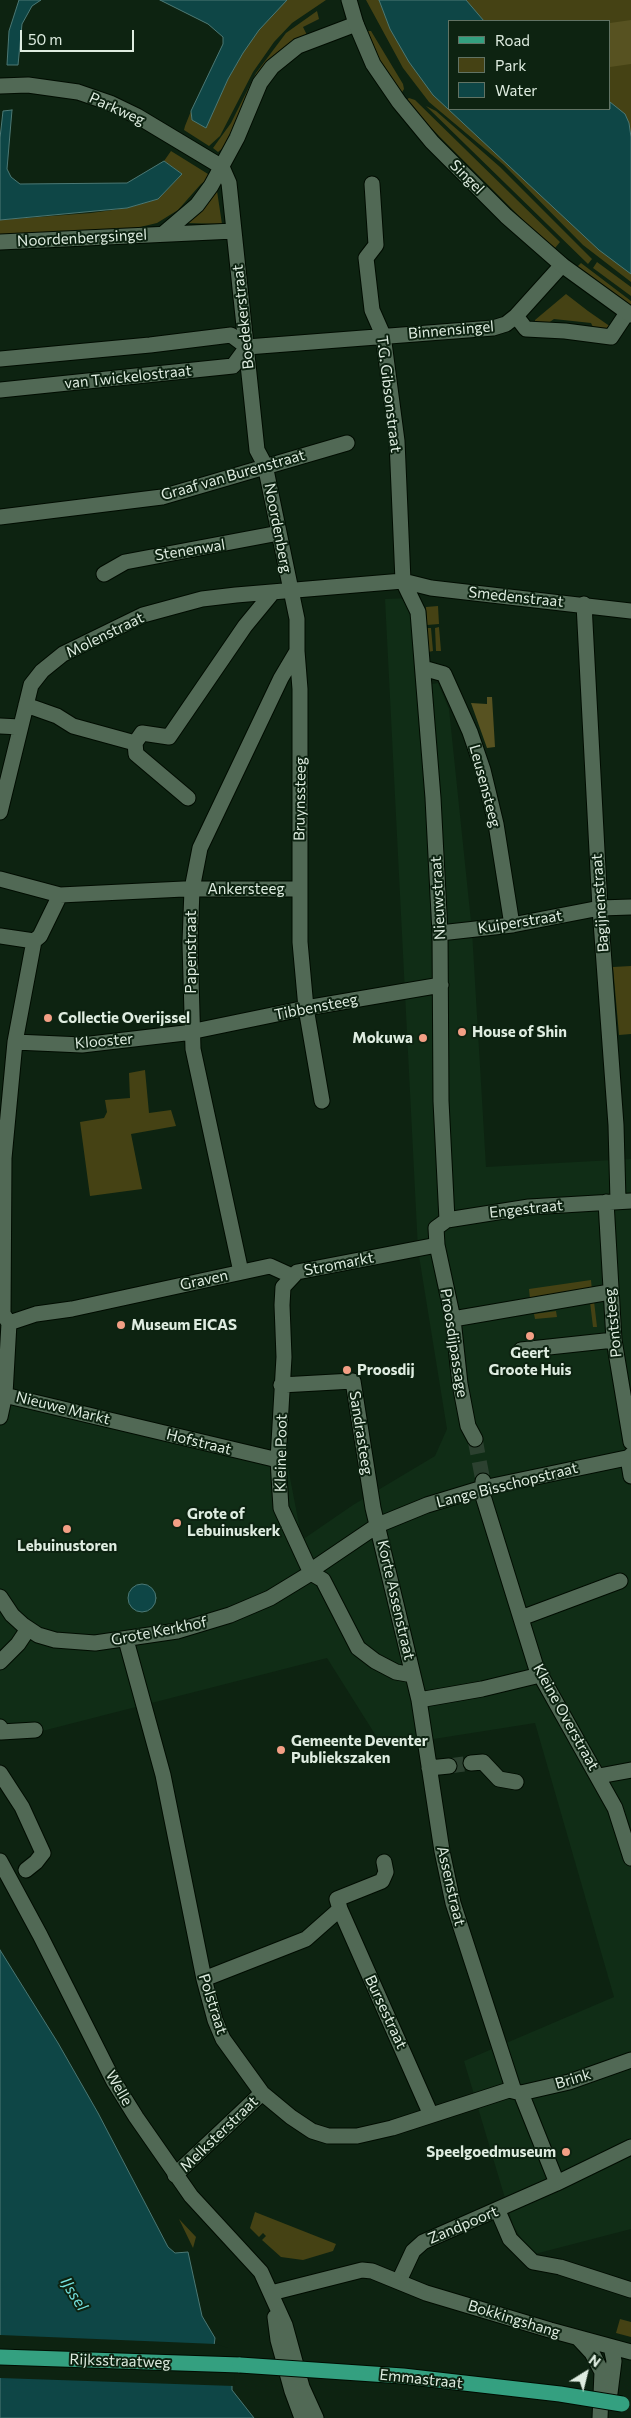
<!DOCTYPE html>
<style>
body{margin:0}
#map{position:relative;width:631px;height:2418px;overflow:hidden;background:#0d2311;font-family:Commissioner,sans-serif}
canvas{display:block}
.legend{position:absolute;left:448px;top:20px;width:162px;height:90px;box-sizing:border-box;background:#0d2311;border:1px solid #617364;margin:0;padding:6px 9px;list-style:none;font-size:15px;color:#deece0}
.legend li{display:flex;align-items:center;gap:10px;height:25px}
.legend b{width:25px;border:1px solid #617364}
.north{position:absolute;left:561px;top:2348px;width:50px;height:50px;-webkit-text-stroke:4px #0d2311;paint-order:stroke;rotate:36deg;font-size:14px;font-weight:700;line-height:20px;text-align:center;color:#deece0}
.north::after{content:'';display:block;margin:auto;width:18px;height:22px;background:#deece0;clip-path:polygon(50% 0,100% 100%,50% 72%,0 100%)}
.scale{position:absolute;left:20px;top:30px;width:114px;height:22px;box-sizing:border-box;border:2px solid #deece0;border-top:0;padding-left:6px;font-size:15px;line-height:18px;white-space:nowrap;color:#deece0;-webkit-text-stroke:4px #0d2311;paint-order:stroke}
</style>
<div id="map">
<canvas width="631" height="2418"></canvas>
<ul class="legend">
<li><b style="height:6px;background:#34a080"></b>Road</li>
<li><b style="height:14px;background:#454214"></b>Park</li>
<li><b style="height:14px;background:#0e4646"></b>Water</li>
</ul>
<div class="north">N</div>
<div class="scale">50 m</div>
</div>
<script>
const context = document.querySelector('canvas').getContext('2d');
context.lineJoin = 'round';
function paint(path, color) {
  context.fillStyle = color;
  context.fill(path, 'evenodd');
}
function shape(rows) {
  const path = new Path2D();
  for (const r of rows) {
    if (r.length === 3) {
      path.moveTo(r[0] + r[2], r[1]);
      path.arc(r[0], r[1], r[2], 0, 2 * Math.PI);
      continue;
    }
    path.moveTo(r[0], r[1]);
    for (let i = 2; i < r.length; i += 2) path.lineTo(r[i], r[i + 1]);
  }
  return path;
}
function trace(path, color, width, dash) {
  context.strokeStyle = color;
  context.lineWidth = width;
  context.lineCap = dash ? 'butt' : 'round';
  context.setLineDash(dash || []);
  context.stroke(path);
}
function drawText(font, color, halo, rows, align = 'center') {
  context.font = font + ' Commissioner,sans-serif';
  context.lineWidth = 4;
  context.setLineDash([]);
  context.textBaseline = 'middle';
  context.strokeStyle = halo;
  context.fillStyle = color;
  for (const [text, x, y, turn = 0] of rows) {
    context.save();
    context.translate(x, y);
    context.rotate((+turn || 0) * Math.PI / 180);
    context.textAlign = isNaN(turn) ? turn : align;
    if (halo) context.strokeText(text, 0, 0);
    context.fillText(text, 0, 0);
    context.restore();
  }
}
paint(shape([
 [412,598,426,685,438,683,449,709,472,931,486,1167,631,1159,631,2229,531,2255,513,2225,464,2061,614,1997,535,1723,383,1747,327,1658,11,1739,0,1720,0,1398,286,1457,302,1540,353,1505,435,1456,447,1429,418,1250,385,599]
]), '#102d16');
paint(shape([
 [160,0,326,0,292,23,274,42,253,72,220,136,209,146,184,130,185,126,191,111,192,120,206,127,228,79,243,53,208,24],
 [366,0,631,0,631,282,583,245,504,165,429,102,403,68],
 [450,21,610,21,610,109,450,109],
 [317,11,319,19,303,27,308,37,261,72,223,148,218,152,213,148,231,123,256,73,286,33],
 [368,31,371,31,403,84,404,89,401,94,378,59],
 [409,98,415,100,560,242,555,248,529,226,440,137,411,107,406,100],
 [426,106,436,111,500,167,592,259,588,264],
 [171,151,208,174,208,179,201,184,178,210,157,223,136,228,133,232,0,240,0,220,91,213,127,208,158,199,182,174,164,161],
 [217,191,222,224,188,223,205,206],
 [597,262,631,287,631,296,593,268],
 [581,263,631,301,631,307,577,267],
 [566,294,588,311,611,327,607,331,594,329,591,323,554,319,547,324,535,323,535,320],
 [438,606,439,624,427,625,426,607],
 [439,627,441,651,436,651,435,628],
 [427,628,431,628,433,651,428,652],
 [631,966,631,1034,619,1035,613,967],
 [145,1070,149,1113,171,1110,176,1126,131,1134,142,1189,90,1196,80,1122,104,1118,107,1112,105,1100,130,1098,129,1073],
 [591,1280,592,1291,530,1299,529,1289],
 [594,1301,597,1327,593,1327,590,1302],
 [556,1311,557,1317,535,1319,534,1314],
 [255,2212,336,2244,333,2251,303,2260,281,2257,262,2240,266,2236,263,2233,259,2237,250,2228],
 [179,2219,196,2237,193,2248],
 [620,2319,631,2322,631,2337,616,2333]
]), '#454214');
paint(shape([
 [631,20,631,64,610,67,610,23],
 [487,697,492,697,495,747,487,748,471,703,487,704]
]), '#575221');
const water = shape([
 [19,0,41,0,32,6,22,24,18,65,7,65,9,31,19,0],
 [160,0,287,0,259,30,243,53,228,79,206,128,192,120,191,111,223,44,223,37,208,24,160,0],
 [379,0,466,0,484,21,450,21,450,109,610,109,610,102,625,114,629,123,631,137,631,274,599,250,433,95,409,62,390,29,379,0],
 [12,110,7,169,11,177,20,184,127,183,164,161,182,174,158,199,127,208,0,220,0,138,3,111,12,110],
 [142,1598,14],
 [0,1950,58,2043,98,2113,168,2247,175,2253,188,2252,202,2316,215,2338,214,2346,225,2362,232,2367,232,2390,254,2418,0,2418,0,1950]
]);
paint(water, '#0e4646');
trace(water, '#4c7874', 1);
paint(shape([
 [0,2335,216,2344,228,2348,228,2363,235,2366,234,2386,0,2378]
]), '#0d2311');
trace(shape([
 [475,1439,483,1481],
 [449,1766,471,1763]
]), '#2c4130', 15, [15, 8]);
const street = shape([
 [0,86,28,85,78,92,110,103,137,116,222,167],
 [222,167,229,183,257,450,265,465,297,619,297,651,300,689,300,942,306,1008,322,1101],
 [372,184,376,245,366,258,372,310,383,335,397,441,403,581,418,612,433,798,440,933,441,1101,447,1220],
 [163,234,197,205,211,186,237,138,260,83,272,67,298,46,356,24],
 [0,242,234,231],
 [516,316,526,329,565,331,611,337,627,313],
 [0,359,150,345,231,335,247,347,493,328,506,324,516,316,562,265],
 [0,390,233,366,247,347],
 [0,517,162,497,347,443],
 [104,574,125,562,279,533],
 [584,604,600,908,616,1125,618,1201],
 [423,668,444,674,470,732,483,770,496,824,512,925],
 [26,705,57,716,73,726,135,743],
 [0,726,20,727],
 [135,743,142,733,169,737,245,626,273,592],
 [135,743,136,754,188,798],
 [0,812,31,685,42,671,63,654,143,615,202,599,236,595,403,581,431,588,631,611],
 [0,879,60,895,184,889,299,889],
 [440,933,512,925,600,908,631,907],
 [0,936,34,941],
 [15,1042,82,1045,185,1033,306,1008,441,985],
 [606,1202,614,1340,631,1442],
 [241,1272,193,1049,190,943,192,889,200,848,281,678,297,651],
 [453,1319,610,1292],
 [9,1323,3,1314,4,1158,15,1042,34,941,40,936,60,895],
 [9,1323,36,1314,72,1309,270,1266,292,1276],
 [521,1350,614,1340],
 [281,1385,353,1381,373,1508,419,1700,442,1851,453,1903,514,2091],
 [0,1394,278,1460],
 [0,1417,5,1394,9,1323],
 [475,1439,468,1426,460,1384,453,1319,437,1245,436,1228,447,1220,529,1207,631,1201],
 [631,1455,629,1464,631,1476],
 [483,1481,483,1496,536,1667,615,1808,631,1858],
 [311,1573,281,1508,278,1460,284,1357,282,1305,283,1287,297,1272,437,1245],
 [311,1573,323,1580,358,1648,375,1661,396,1672,413,1675],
 [0,1597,12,1615,23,1625,38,1635,55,1640,95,1643,177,1631,230,1615,270,1598,311,1573,316,1567,378,1525,427,1505,483,1488,631,1457],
 [521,1618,620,1581],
 [126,1640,163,1775,204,1979,215,2020,223,2039,262,2093,291,2117,312,2131,328,2136,357,2136,392,2128,509,2090,521,2093,569,2082,631,2060],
 [0,1662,18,1644,28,1629],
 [419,1700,482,1689,540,1675],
 [0,1727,1,1732,35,1730],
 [471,1763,483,1762,499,1779,516,1782],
 [429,1768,449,1766],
 [0,1773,22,1807,43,1853,36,1862,26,1870],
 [599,1776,631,1770],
 [340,1909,337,1899,382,1881,386,1872,384,1862],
 [204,1979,306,1939,340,1909,431,2115],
 [521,2093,557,2183],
 [175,2175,262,2093],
 [498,2211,510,2239,533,2262,560,2267,631,2290],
 [399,2281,413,2251,423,2242,557,2183,631,2147]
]);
const secondary = shape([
 [349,0,356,24,373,64,399,102,432,142,506,216,562,265,631,315],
 [0,1861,40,1935,113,2080,136,2117,191,2196,261,2272,285,2325,302,2387,316,2418],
 [271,2293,362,2270,372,2271,426,2293,550,2330,631,2352],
 [275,2317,278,2340,292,2391,302,2418],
 [579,2339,592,2353,602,2372,600,2418],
 [610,2393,614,2361,611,2347]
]);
const primary = shape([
 [0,2357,240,2365]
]);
trace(street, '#000c01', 17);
trace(secondary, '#000c01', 17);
trace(primary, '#000c01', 17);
trace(street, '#516955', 15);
trace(secondary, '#516955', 15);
trace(primary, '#34a080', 15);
const primaryBridge = shape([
 [240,2365,403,2376,560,2394,622,2404]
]);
trace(primaryBridge, '#000c01', 17, []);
trace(primaryBridge, '#34a080', 15);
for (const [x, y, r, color] of [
 [48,1018,5,"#f39f85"],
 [462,1032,5,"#f39f85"],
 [423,1038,5,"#f39f85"],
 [121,1325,5,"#f39f85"],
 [530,1336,5,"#f39f85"],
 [347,1370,5,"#f39f85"],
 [177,1523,5,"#f39f85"],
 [67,1529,5,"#f39f85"],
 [281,1750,5,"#f39f85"],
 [566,2152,5,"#f39f85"]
]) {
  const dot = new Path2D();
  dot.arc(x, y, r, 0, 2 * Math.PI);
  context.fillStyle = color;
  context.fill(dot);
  trace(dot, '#0d2311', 2);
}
drawText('15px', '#deece0', '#0d2311', [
 ["Parkweg",117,109,24],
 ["Singel",467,177,45],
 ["Noordenbergsingel",82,238,-3],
 ["Boedekerstraat",243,317,-96],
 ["Binnensingel",451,330,-5],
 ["van Twickelostraat",128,377,-6],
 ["T.G. Gibsonstraat",389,394,83],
 ["Graaf van Burenstraat",233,475,-16],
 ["Noordenberg",278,528,79],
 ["Stenenwal",190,550,-9],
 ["Smedenstraat",516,597,6],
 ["Molenstraat",105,635,-26],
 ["Leusensteeg",485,786,75],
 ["Bruynssteeg",300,799,-89],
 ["Ankersteeg",246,889],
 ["Nieuwstraat",438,898,-93],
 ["Bagijnenstraat",600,903,-94],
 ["Kuiperstraat",520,922,-9],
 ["Papenstraat",191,952,-90],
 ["Tibbensteeg",316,1007,-11],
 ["Klooster",104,1041,-5],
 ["Engestraat",526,1209,-6],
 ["Stromarkt",339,1264,-11],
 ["Graven",204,1280,-12],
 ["Pontsteeg",613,1323,-96],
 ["Proosdijpassage",454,1343,81],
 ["Nieuwe Markt",63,1408,14],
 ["Sandrasteeg",361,1433,81],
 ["Hofstraat",199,1442,14],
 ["Kleine Poot",281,1453,-89],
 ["Lange Bisschopstraat",507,1485,-14],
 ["Korte Assenstraat",396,1600,77],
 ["Grote Kerkhof",159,1631,-11],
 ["Kleine Overstraat",566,1717,61],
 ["Assenstraat",451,1886,77],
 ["Polstraat",213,2004,72],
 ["Bursestraat",386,2012,65],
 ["Brink",573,2079,-17],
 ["Welle",119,2088,60],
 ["Melksterstraat",219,2134,-44],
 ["Zandpoort",463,2225,-23],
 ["Bokkingshang",514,2319,17],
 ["Rijksstraatweg",120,2361,2],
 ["Emmastraat",421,2379,6]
]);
drawText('bold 15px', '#deece0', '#0d2311', [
 ["Collectie Overijssel",58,1018],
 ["House of Shin",472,1032],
 ["Mokuwa",413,1038,"right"],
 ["Museum EICAS",131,1325],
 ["Geert",530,1353,"center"],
 ["Groote Huis",530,1370,"center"],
 ["Proosdij",357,1370],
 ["Grote of",187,1514],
 ["Lebuinuskerk",187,1531],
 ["Lebuinustoren",67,1546,"center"],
 ["Gemeente Deventer",291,1741],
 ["Publiekszaken",291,1758],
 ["Speelgoedmuseum",556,2152,"right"]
], 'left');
drawText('italic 16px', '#74e0dd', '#0d2311', [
 ["IJssel",74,2294,58]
]);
</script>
